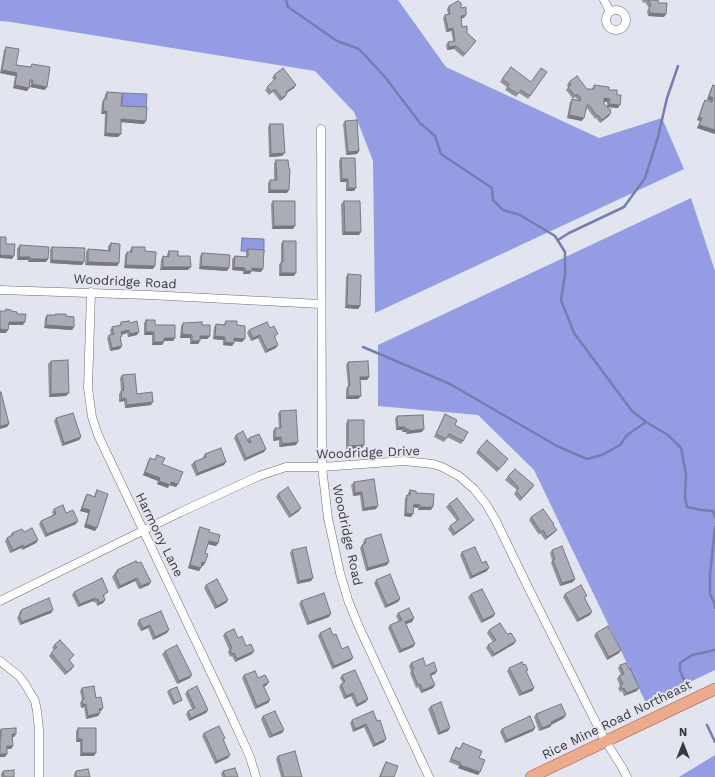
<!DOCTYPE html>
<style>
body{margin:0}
#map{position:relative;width:715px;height:777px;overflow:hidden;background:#e2e4ef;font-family:"Work Sans",sans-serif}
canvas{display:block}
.north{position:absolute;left:663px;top:725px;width:40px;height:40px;-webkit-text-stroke:3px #e2e4ef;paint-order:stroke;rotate:0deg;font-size:11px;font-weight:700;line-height:16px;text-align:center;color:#38393d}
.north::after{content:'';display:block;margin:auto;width:14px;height:18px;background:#38393d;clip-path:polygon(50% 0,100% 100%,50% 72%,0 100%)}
</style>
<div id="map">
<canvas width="715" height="777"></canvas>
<div class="north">N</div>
</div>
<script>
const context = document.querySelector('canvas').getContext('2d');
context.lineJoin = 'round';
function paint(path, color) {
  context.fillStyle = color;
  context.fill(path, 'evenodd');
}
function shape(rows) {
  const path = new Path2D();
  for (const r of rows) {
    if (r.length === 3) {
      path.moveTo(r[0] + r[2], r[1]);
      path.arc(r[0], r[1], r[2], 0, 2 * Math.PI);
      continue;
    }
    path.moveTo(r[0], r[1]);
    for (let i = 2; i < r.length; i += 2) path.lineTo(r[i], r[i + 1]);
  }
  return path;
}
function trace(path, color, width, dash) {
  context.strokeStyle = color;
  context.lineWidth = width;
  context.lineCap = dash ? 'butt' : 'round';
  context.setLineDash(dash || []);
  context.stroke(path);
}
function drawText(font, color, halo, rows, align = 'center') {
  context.font = font + ' "Work Sans",sans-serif';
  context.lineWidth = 4;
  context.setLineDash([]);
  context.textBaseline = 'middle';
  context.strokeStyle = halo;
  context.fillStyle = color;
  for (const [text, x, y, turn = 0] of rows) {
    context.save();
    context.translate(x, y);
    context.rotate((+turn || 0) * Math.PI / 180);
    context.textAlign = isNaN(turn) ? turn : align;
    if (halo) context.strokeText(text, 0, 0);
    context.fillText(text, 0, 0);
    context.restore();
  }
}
paint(shape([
 [0,0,398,0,446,67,599,138,662,118,684,169,375,313,373,161,354,112,315,71,11,22,0,21],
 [691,198,715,271,715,670,646,703,534,470,478,415,378,406,378,345],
 [715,755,715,777,679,777]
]), '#949de4');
const water = shape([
 [123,93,147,94,146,109,122,107,123,93],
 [242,238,264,239,264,252,241,251,242,238]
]);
paint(water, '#919ae1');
trace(water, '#767db0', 1);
trace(shape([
 [286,0,288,7,337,41,359,49,385,77,420,123,435,136,441,154,492,188,493,200,503,210,520,215,555,236,565,252,565,275,561,300,574,333,632,411,646,422,668,435,681,448,686,474,685,497,687,507,701,510,713,511,715,517],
 [558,240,569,233,624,207,645,178,658,137,667,98,678,66],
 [363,347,450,384,557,446,587,459,602,455,620,445,627,435,646,422],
 [715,527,710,575,710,594,714,602,715,608],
 [685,682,680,671,680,663,692,655,715,650],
 [707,725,715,742]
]), '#767db0', 2.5);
const minor = shape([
 [604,0,610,12],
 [616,20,10],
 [321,129,322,467,328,518,340,573,348,600,359,627,429,777],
 [0,290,149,295,321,304],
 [91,292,88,388,92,417,98,435,230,713,250,757,256,777],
 [0,601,181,512,259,476,286,467,322,467,404,461,433,464,442,467,459,476,474,489,486,504,496,521,526,583,589,709,605,740,623,769,627,777],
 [0,661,19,676,25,684,35,701,37,711,39,730,39,777]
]);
const major = shape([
 [531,777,715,689]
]);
trace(minor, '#6b6c76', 9);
trace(major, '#a65f40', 12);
trace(minor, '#fff', 8);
trace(major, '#edab8d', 11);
paint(shape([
 [642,0,660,0,658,1,664,17,648,16,647,11,649,8,645,2,643,3],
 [449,6,461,8,464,18,461,18,462,27,467,33,476,41,463,57,454,49,447,50,446,45,448,42,453,41,451,31,446,32,443,18,445,15,448,14,447,9],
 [6,47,16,65,30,67,32,64,45,90,30,87,31,83,30,83,29,88,27,91,13,88,15,76,0,73,4,50],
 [511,67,531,82,547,72,528,99,519,93,516,97,505,90,507,87,500,82],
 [274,75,296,85,294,88,286,93,285,97,280,101,273,92,269,95,265,90,274,80,272,78],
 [569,82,587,89,592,89,594,85,609,90,617,95,618,108,607,107,610,112,609,116,600,123,596,118,595,119,587,108,582,121,567,118,570,102,572,99,578,100,575,97,573,99,566,90,568,87,567,85],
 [604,102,607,102,607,107,604,104],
 [713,85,715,86,715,134,697,128,700,121,697,120,703,103,705,100,711,102,711,101,707,99,711,88],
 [107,92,121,106,144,124,121,122,118,137,104,136,105,114,101,114,102,102,104,99,105,95],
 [345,121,359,151,357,154,346,155,343,124],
 [270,124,282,156,269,157,268,127],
 [341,158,354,191,346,191,346,182,340,182,339,161],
 [276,160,287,193,268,193,268,183,270,180,274,180,274,163],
 [273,201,293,229,272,229,271,204],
 [344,201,359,235,342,235,341,204],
 [283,241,294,276,279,276,279,265,281,262,281,244],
 [111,243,119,263,117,266,85,265,86,252,88,249,108,250,108,246],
 [20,245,48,259,46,262,28,262,28,260,17,260,17,248],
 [52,247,82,265,50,263,50,250],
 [132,247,145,251,153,269,124,268,125,255,127,252,130,252,130,250],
 [248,249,261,272,251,271,250,274,243,274,243,271,232,270,232,259,235,256,246,257,246,252],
 [169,251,178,256,188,270,160,270,161,260,163,256,167,257,167,254],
 [202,253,227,271,199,269,200,256],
 [348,274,360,306,358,309,345,308,346,277],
 [56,314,66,316,74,327,72,330,44,328,45,318,47,315,55,315],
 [146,320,155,325,175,338,173,341,164,341,162,345,152,345,152,335,144,335,144,323],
 [226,321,237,325,242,342,234,341,234,343,232,346,223,345,223,340,213,339,214,327,216,324,224,324],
 [121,322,137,335,128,337,127,333,122,335,120,339,120,349,110,351,107,338,109,335,111,335,110,330,112,327,119,326],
 [183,323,202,325,210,336,207,339,200,339,200,341,198,344,190,344,190,338,180,338,181,326],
 [270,328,276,337,274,338,276,348,265,353,258,338,251,341,247,333,249,330],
 [51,361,66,396,49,397,48,364],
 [348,362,369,377,367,380,360,380,358,399,346,399,346,389,348,386,346,365],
 [122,375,137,394,151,405,125,408,124,401,119,402,119,394,121,391,120,378],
 [280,411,296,445,279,447,279,440,273,441,273,431,275,428,279,428,278,414],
 [445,414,455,425,463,441,461,444,447,437,444,442,434,437,443,418],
 [397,416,422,432,406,434,406,432,402,432,402,430,396,430,395,419],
 [56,418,81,437,79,440,62,446,54,421],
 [348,420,364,445,362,448,346,449,346,423],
 [236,435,247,440,249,438,266,449,264,452,244,461,234,438],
 [478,450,506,462,497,472,476,453],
 [205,454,224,465,196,476,191,465,194,462,203,458,203,457],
 [157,455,162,464,178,484,176,487,169,485,168,488,157,484,158,481,143,475,148,461,150,458,154,460],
 [508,476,534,485,532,488,520,501,514,494,517,490,505,480],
 [354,482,376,509,362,511,360,495,353,496,351,485],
 [97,490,95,531,84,527,88,513,80,511,85,497,87,494,94,497,95,493],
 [410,490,416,493,431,510,418,510,418,508,413,507,411,517,404,516,405,498,407,495,408,495,408,493],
 [278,494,301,508,299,511,289,518,276,497],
 [449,504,471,523,453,536,448,529,450,526,457,521,446,507],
 [54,509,66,513,76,524,45,537,39,524,41,521,53,515,52,512],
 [531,517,553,525,554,533,545,540,540,533,539,535,529,520],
 [200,527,209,532,218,543,216,546,208,544,205,553,205,563,203,566,201,566,199,571,188,568,198,530],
 [24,532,38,540,36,543,22,550,21,548,10,553,5,541,7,538,10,536,12,533],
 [365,539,387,565,366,571,360,548,362,545,363,544,363,542],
 [292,550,313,578,311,581,297,584,290,553],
 [552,550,573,582,560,586,551,563,552,560,550,553],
 [462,552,482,563,487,571,470,579,460,555],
 [136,561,149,585,139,589,135,581,118,589,112,577,117,570],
 [376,580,400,599,398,602,385,608,374,583],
 [206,585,228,600,226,603,215,609,204,588],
 [74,592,106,595,104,596,105,600,103,603,97,606,96,602,94,603,93,601,78,607,72,595],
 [471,594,493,617,481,623,468,597],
 [565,594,585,598,590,615,577,622,563,597],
 [301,601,329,617,307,625,299,604],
 [21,610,51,613,20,625,17,618,19,615,19,613],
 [398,613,414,618,412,622,406,624,415,644,413,647,399,653,388,628,390,625,399,622,396,616],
 [139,620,167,633,153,640,148,628,141,631,137,624],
 [489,630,514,644,492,657,486,648,488,645,493,642,487,633],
 [225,633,238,638,246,646,252,654,235,662,232,656,230,657,228,652,229,649,223,636],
 [320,633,333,635,342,649,353,658,350,661,332,669,318,636],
 [596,633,621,650,619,653,607,660,594,636],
 [54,645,74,655,70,660,72,669,65,675,49,656,54,650,52,648],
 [165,651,190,678,177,684,162,654],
 [411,663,426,666,437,671,435,674,431,675,433,688,421,693,418,687,416,688,410,673,411,671,409,666],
 [523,665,528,670,526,672,534,688,532,691,519,696,507,671,509,668],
 [620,665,637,691,624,696,622,691,620,692,618,688,620,686,617,679,619,676,621,675,618,668],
 [244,675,258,678,267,685,264,687,270,700,268,703,255,709,242,678],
 [342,675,366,702,356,707,351,696,344,699,339,687,341,684,343,683,340,678],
 [82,688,96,698,101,711,100,711,98,716,86,719,84,707,81,708,80,703,82,700,80,691],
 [169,690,182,700,181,701,173,705,167,692],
 [187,691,208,710,206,713,189,721,186,714,188,711,192,709,185,694],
 [431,706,448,731,438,735,428,709],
 [536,714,564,718,552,724,550,727,539,731,534,717],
 [263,716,284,730,282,733,269,738,261,719],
 [352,720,377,721,384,742,373,747,364,727,353,732,350,723],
 [78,728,94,756,80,756,80,742,76,742,76,731],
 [535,728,533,731,505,743,500,732,502,729],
 [1,729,16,734,14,737,12,737,11,749,7,749,7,754,5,757,0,757,0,730],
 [204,733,225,738,223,740,228,758,215,764,202,736],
 [463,743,479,758,480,772,478,775,458,768,459,766,449,762,454,750,456,747,459,749],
 [278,756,302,777,281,777,276,759],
 [386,762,394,777,379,777,384,765],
 [3,771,14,777,1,777,1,774],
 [76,771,90,777,74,777,74,774],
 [223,771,237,777,238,777,222,777,221,774]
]), '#92949d');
paint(shape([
 [650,13,666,14,664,17,648,16],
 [466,15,464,18,459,19,461,16],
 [453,28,451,31,446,32,448,29],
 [456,46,454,49,447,50,449,47],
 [2,70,17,73,15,76,0,73],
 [32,84,47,87,45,90,30,87],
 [15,85,29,88,27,91,13,88],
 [296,85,294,88,284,95,286,92],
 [287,94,285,97,280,101,282,98],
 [709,96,713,98,711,101,707,99],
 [604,98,610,99,607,102,602,101],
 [609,104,620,105,618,108,607,107],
 [103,111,107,111,105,114,101,114],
 [611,113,609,116,600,123,602,120],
 [569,115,584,118,582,121,567,118],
 [699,117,702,118,700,121,697,120],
 [121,119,146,121,144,124,119,122],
 [699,125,715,130,715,134,697,128],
 [106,133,121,134,118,137,104,136],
 [359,151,357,154,346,155,348,152],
 [285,153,282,156,269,157,271,154],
 [342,179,348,179,346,182,340,182],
 [348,188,356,188,354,191,346,191],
 [270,190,289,190,287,193,268,193],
 [274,226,295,226,293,229,272,229],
 [345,232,361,232,359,235,342,235],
 [0,255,14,256,12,259,0,258],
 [19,257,30,257,28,260,17,260],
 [30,259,48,259,46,262,28,262],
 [52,260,84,262,82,265,50,263],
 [88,262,119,263,117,266,85,265],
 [126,265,155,266,153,269,124,268],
 [201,266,229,268,227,271,199,269],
 [163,267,191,267,188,270,160,270],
 [234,267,245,268,243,271,232,270],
 [252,268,263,269,261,272,251,271,250,274,243,274,245,271],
 [281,273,296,273,294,276,279,276],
 [347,305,360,306,358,309,345,308],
 [9,322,25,322,23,325,7,325],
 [46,325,74,327,72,330,44,328],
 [0,329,8,330,6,333,0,333],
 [129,330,127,333,119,335,121,332],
 [139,332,137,335,128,337,130,334],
 [146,332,154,332,152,335,144,335],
 [182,334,192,335,190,338,180,338],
 [260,335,258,338,251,341,253,338],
 [200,336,210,336,207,339,198,339],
 [215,336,225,337,223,340,213,339],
 [164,338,175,338,173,341,162,341],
 [234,338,245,339,242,342,232,341],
 [192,341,200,341,198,344,190,344],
 [154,342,164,342,162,345,152,345],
 [225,342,234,343,232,346,223,345],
 [278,345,276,348,265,353,267,350],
 [122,346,120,349,110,351,112,348],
 [360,377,369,377,367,380,358,380],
 [69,393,66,396,49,397,51,394],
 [348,396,361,396,358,399,346,399],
 [126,398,124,401,119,402,122,399],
 [153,402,151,405,125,408,127,405],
 [9,424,7,427,0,429,0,426],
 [398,427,405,427,402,430,396,430],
 [405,429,409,429,406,432,402,432],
 [424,429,422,432,406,434,409,431],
 [81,437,79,440,62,446,64,443],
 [281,437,279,440,273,441,275,438],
 [298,442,296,445,279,447,282,444],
 [364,445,362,448,346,449,348,446],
 [266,449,264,452,244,461,246,458],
 [226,462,224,465,196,476,198,473],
 [145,472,160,478,158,481,143,475],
 [159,481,171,482,178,484,176,487,169,485,168,488,157,484],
 [534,485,532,488,520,501,522,498],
 [362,492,360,495,353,496,355,493],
 [414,504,420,505,418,508,412,507],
 [378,506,376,509,362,511,364,508],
 [420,507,433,507,431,510,418,510],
 [82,508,90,510,88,513,80,511],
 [301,508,299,511,289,518,291,515],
 [406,513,413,514,411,517,404,516],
 [474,520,471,523,453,536,455,533],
 [78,521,76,524,45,537,47,534],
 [86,524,97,528,95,531,84,527],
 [557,530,554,533,545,540,547,537],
 [38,540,36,543,22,550,24,547],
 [209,541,218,543,216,546,207,544],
 [23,545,21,548,10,553,13,550],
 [202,562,205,563,203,566,200,565],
 [389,562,387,565,366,571,368,568],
 [190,565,201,568,199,571,188,568],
 [489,568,487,571,470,579,472,576],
 [137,578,135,581,118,589,120,586],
 [313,578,311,581,297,584,299,581],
 [575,579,573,582,560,586,562,583],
 [151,582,149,585,139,589,141,586],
 [95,598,93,601,78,607,80,604],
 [400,599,398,602,385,608,387,605],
 [105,600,103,603,97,606,99,603],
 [228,600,226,603,215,609,217,606],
 [53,610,51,613,20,625,22,622],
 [592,612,590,615,577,622,579,619],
 [331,614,329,617,307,625,309,622],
 [495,614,493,617,481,623,483,620],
 [414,618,412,622,403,625,405,622],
 [150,625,148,628,141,631,143,628],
 [169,630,167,633,153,640,155,637],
 [516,641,514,644,492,657,494,654],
 [415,644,413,647,399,653,401,650],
 [621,650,619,653,607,660,609,657],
 [254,651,252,654,235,662,237,659],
 [353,658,350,661,332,669,334,666],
 [74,666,72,669,65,675,67,672],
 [437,671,435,674,428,677,430,674],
 [192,675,190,678,177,684,179,681],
 [269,682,267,685,261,688,263,685],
 [435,685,433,688,421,693,423,690],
 [534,688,532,691,519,696,522,693],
 [639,688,637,691,624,696,627,693],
 [353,693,351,696,344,699,346,696],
 [368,699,366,702,356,707,358,704],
 [182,700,181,701,173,705,175,703],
 [270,700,268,703,255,709,257,706],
 [86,704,84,707,81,708,83,705],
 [103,708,101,711,97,712,99,709],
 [208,710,206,713,189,721,191,718],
 [100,713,98,716,86,719,88,716],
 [566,715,564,718,551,725,552,724,550,727,539,731,542,728,551,722],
 [366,724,364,727,353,732,355,729],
 [450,728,448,731,438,735,440,732],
 [535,728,533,731,505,743,507,740],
 [284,730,282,733,269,738,272,735],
 [12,734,16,734,14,737,10,737],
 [78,739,82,739,80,742,76,742],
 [386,739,384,742,373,747,375,744],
 [7,746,13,746,11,749,5,749],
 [82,753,96,753,94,756,80,756],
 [0,754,7,754,5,757,0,757],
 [230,755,228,758,215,764,217,761],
 [460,765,480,772,478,775,458,768]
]), '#777880');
const building = shape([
 [648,0,657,0,659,3,667,3,666,14,650,13,649,8,651,5,648,0],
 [458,1,461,3,461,8,466,7,466,15,461,16,462,27,467,26,467,33,476,41,465,54,456,46,449,47,448,42,455,41,453,28,448,29,445,15,450,14,449,6,458,1],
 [6,47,19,49,16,65,31,67,32,64,50,67,47,87,32,84,33,80,30,80,29,88,15,85,17,73,2,70,6,47],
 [511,67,531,82,541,68,547,72,530,96,521,90,518,94,507,87,509,84,502,79,511,67],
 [283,68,296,85,286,92,287,94,282,98,275,89,271,92,267,87,276,78,274,75,283,68],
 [577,76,587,89,594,89,594,85,609,87,609,90,617,90,617,95,621,95,620,105,609,104,610,99,604,98,604,104,611,110,610,111,611,113,602,120,598,115,597,116,589,105,587,105,584,118,569,115,572,99,580,101,581,98,577,94,575,96,568,87,571,85,569,82,577,76],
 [713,85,715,86,715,130,699,125,702,118,699,117,705,100,712,102,713,98,709,96,713,85],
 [107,92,122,93,121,106,147,107,146,121,121,119,121,134,106,133,107,111,103,111,104,99,106,99,107,92],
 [357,120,359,151,348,152,345,121,357,120],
 [270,124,283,124,285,153,271,154,270,124],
 [341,158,355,158,356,188,348,188,348,179,342,179,341,158],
 [276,160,288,160,289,169,290,169,289,190,270,190,270,180,277,180,276,160],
 [273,201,295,201,295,226,274,226,273,201],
 [344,201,360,201,361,232,345,232,344,201],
 [0,237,6,237,6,244,15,244,14,256,0,255,0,237],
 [283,241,296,241,296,273,281,273,281,262,283,262,283,241],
 [111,243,120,244,119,263,88,262,88,249,110,251,111,243],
 [20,245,49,247,48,259,30,259,30,257,19,257,20,245],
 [52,247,85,248,84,262,52,260,52,247],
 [132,247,145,247,145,251,156,252,155,266,126,265,127,252,132,252,132,247],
 [248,249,264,250,263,269,252,268,252,271,245,271,245,268,234,267,235,256,248,257,248,249],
 [169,251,178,251,178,256,190,256,191,267,163,267,163,256,169,257,169,251],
 [202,253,230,255,229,268,201,266,202,253],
 [348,274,361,275,360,306,347,305,348,274],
 [6,309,11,310,11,311,17,312,17,314,26,314,25,322,9,322,8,330,0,329,0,311,6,311,6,309],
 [56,314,66,314,66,316,74,317,74,327,46,325,47,315,56,315,56,314],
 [146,320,155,320,155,325,175,325,175,338,164,338,164,342,154,342,154,332,146,332,146,320],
 [129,321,130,323,137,321,139,332,130,334,129,330,121,332,122,336,120,337,122,346,112,348,109,335,114,334,112,327,121,325,121,322,129,321],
 [226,321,237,321,237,325,245,326,245,339,234,338,234,343,225,342,225,337,215,336,216,324,225,325,226,321],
 [202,322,202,325,210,325,210,336,200,336,200,341,192,341,192,335,182,334,183,323,202,322],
 [267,322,270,328,274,326,278,334,274,336,278,345,267,350,260,335,253,338,249,330,267,322],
 [68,360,69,393,51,394,51,361,68,360],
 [368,361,369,377,360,377,361,396,348,396,348,386,350,386,348,362,368,361],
 [135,374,137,394,152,392,153,402,127,405,126,398,122,399,121,391,124,390,122,375,135,374],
 [0,392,1,392,9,424,0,426,0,392],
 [296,410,298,442,282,444,281,437,275,438,275,428,281,428,280,411,296,410],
 [73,413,81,437,64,443,56,418,73,413],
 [445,414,457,420,455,425,468,432,463,441,449,434,446,439,436,434,445,414],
 [423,415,424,429,409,431,409,429,405,429,405,427,398,427,397,416,423,415],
 [348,420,364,420,364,445,348,446,348,420],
 [243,431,249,443,251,442,249,438,259,434,266,449,246,458,236,435,243,431],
 [487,440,508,459,499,469,478,450,487,440],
 [221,448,226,462,198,473,194,462,206,457,205,454,221,448],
 [157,455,165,458,162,464,183,472,178,484,171,482,170,485,159,481,160,478,145,472,150,458,155,460,157,455],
 [515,469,534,485,522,498,516,491,519,488,508,476,515,469],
 [374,479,378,506,364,508,362,492,355,493,354,482,374,479],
 [288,487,301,508,291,515,278,494,288,487],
 [97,490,108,494,97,528,86,524,90,510,82,508,87,494,95,497,97,490],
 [410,490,416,491,416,493,434,494,433,507,420,507,420,505,414,504,413,514,406,513,407,495,410,495,410,490],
 [457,498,474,520,455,533,450,526,459,519,449,504,457,498],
 [63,505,66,513,73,510,78,521,47,534,41,521,56,514,54,509,63,505],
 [543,509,554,524,553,525,557,530,547,537,543,530,541,532,531,517,543,509],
 [200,527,210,530,209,532,220,535,218,543,209,541,205,553,208,554,205,563,202,562,201,568,190,565,200,527],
 [32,528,38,540,24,547,23,545,13,550,7,538,13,535,12,533,22,529,24,532,32,528],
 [381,534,389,562,368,568,362,545,366,543,365,539,381,534],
 [562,546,575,579,562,583,553,560,555,559,552,550,562,546],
 [306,547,313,578,299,581,292,550,306,547],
 [475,547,482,563,486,561,489,568,472,576,462,552,475,547],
 [136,561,137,563,141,562,151,582,141,586,137,578,120,586,115,574,118,572,117,570,136,561],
 [390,574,400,599,387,605,376,580,390,574],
 [102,578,108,592,103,595,105,600,99,603,98,599,96,600,95,598,80,604,74,592,102,578],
 [217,579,228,600,217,606,206,585,217,579],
 [581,585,587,596,584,597,592,612,579,619,565,594,581,585],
 [482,589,495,614,483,620,471,594,482,589],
 [324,593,331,614,309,622,301,601,324,593],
 [49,598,53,610,22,622,19,615,21,614,21,610,49,598],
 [409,608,414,618,405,622,415,644,401,650,390,625,402,620,398,613,409,608],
 [161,611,169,630,155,637,150,625,143,628,139,620,161,611],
 [500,623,507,634,511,633,516,641,494,654,488,645,496,640,489,630,500,623],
 [608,626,621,650,609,657,596,633,608,626],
 [330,628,333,635,336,634,342,649,348,646,353,658,334,666,320,633,330,628],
 [234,629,238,638,242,636,246,646,251,644,254,651,237,659,234,653,232,654,230,649,232,648,225,633,234,629],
 [60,640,74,655,69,660,74,666,67,672,51,653,57,647,54,645,60,640],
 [177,645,192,675,179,681,165,651,177,645],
 [423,658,426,666,434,662,437,671,430,674,435,685,423,690,420,684,418,685,412,670,414,669,411,663,423,658],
 [522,662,523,665,525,664,528,670,526,671,534,688,522,693,509,668,522,662],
 [626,663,629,669,630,668,639,688,627,693,624,688,622,689,620,685,623,684,619,676,624,674,620,665,626,663],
 [355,670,368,699,358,704,353,693,346,696,341,684,345,682,342,675,355,670],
 [255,671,258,678,265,675,269,682,263,685,270,700,257,706,244,675,255,671],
 [94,686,96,698,101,697,103,708,99,709,100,713,88,716,86,704,83,705,82,700,84,699,82,688,94,686],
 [197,686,208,710,191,718,188,711,195,708,187,691,197,686],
 [177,687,182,700,175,703,169,690,177,687],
 [441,702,450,728,440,732,431,706,441,702],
 [561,704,566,715,551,722,552,724,542,728,536,714,561,704],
 [275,711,284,730,272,735,263,716,275,711],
 [373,711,377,721,380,720,386,739,375,744,366,724,355,729,352,720,373,711],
 [530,716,535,728,507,740,502,729,530,716],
 [219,726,225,738,223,739,230,755,217,761,204,733,219,726],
 [16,728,16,734,12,734,13,746,7,746,7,754,0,754,0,739,1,739,1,729,16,728],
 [78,728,96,728,96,753,82,753,82,739,78,739,78,728],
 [463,743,482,751,479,758,485,760,480,772,460,765,461,763,451,759,456,747,460,749,463,743],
 [295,751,302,777,284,777,278,756,295,751],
 [386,762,398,766,394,777,380,777,386,762],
 [235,768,238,777,225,777,223,771,235,768],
 [88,769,90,777,76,777,76,771,88,769],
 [14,770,14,777,4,777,3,771,14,770]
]);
paint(building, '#aaacb7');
trace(building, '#777880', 1);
drawText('13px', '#38393d', '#e2e4ef', [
 ["Woodridge Road",125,282,3],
 ["Woodridge Drive",368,453,-2],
 ["Harmony Lane",159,535,64],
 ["Woodridge Road",347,535,78],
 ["Rice Mine Road Northeast",617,720,-26]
]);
</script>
